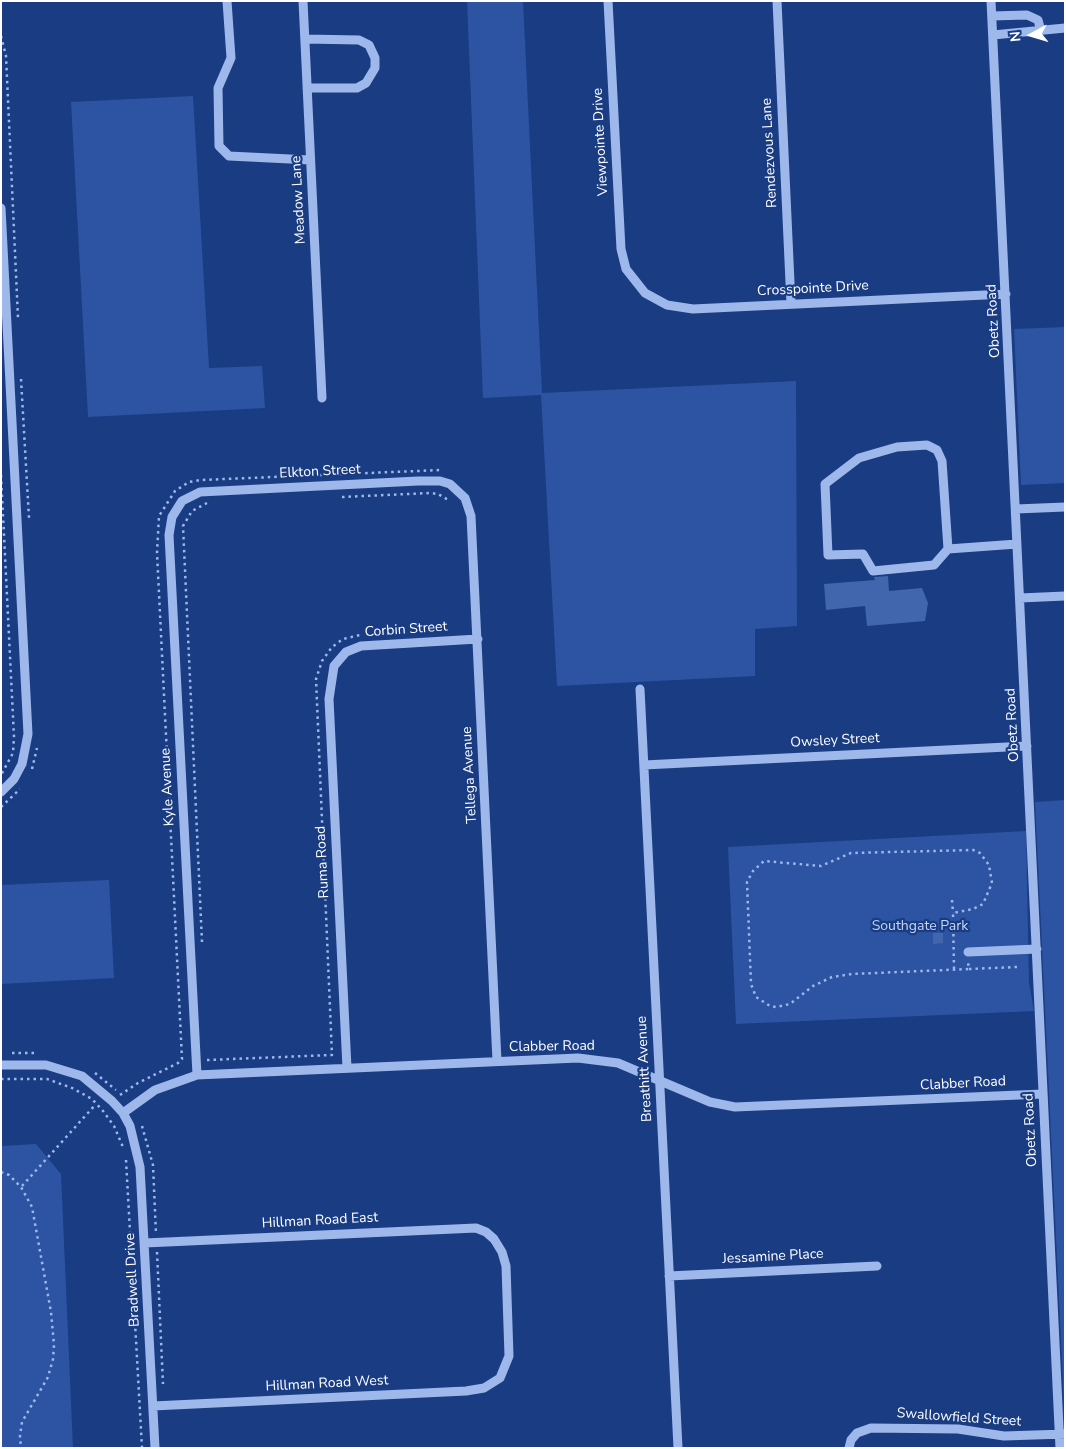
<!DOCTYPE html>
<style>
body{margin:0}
#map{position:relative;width:1066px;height:1449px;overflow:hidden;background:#193c83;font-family:"Nunito Sans",sans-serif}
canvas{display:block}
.frame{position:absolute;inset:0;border:2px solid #fff;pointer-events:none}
.north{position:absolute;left:1006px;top:10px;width:50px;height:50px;-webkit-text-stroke:4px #193c83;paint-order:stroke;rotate:264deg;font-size:14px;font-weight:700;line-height:20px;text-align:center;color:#fff}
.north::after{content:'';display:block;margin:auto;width:18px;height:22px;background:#fff;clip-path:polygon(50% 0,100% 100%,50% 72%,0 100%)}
</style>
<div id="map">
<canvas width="1066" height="1449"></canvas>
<div class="frame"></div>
<div class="north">N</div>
</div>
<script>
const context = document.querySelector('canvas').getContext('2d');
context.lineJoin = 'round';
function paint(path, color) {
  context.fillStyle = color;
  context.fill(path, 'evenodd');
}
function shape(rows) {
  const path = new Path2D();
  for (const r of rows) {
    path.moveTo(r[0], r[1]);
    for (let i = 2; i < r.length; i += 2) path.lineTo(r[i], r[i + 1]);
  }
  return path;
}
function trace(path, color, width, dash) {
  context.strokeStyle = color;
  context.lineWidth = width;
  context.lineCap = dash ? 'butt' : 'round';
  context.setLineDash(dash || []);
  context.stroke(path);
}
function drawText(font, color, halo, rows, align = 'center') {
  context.font = font + ' "Nunito Sans",sans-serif';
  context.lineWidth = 4.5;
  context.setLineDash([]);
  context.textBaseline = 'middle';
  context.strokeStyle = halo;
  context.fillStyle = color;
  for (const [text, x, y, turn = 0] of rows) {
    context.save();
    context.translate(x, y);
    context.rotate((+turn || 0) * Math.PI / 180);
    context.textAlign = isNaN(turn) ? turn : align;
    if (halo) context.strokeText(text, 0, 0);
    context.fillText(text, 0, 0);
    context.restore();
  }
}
paint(shape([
 [467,1,523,1,542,393,796,381,797,626,755,629,755,676,557,686,541,395,483,398],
 [193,96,209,368,262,366,265,408,88,417,71,102],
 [1065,327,1065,483,1021,485,1014,329],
 [1065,800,1065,1403,1064,1403,1035,802],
 [1026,831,1029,983,1034,1011,736,1024,728,847],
 [109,880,114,978,1,984,1,885],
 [36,1144,61,1174,73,1448,1,1448,1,1146]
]), '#2c54a2');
paint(shape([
 [888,576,889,591,922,588,928,603,925,621,867,626,865,606,826,610,824,584,875,580,874,577],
 [933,933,943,933,943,943,933,944]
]), '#4166ad');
trace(shape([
 [1,36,6,56,18,318],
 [21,379,29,518],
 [1,475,14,737,13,753,1,775],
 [342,497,430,493,438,494,450,501],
 [32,769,37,748],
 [1,807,20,789],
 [952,900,953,913],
 [202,942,183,526,192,511,207,503],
 [954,969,953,913,973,909,983,904,992,883,989,865,980,853,973,850,851,853,821,866,764,861,753,871,747,882,751,984,756,997,770,1006,776,1007,790,1004,813,986,832,977,852,974,969,969,968,962],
 [969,969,1017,967],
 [12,1053,36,1053],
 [207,1060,332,1055,316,679,322,661,332,647,343,639,360,635],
 [95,1073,116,1090],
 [1,1079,47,1079,72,1088,92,1099,103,1111,114,1126,123,1147],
 [120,1095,138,1083,178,1063,182,1059,157,553,159,516,175,491,189,482,201,480,441,470],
 [142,1126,153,1165,156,1234],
 [126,1160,142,1448],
 [1,1172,9,1175,21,1187,32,1207,51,1312,54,1345,53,1359,48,1377,22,1422,20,1436,21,1448],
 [22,1186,96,1104],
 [157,1252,163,1384]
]), '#9eb8ec', 2.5, [2.5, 4]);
trace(shape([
 [227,1,231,58,218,88,219,146,229,156,310,160],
 [303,1,322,398],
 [608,1,621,249,626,269,645,293,667,305,693,309,1006,294],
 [777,1,791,304],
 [991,1,1060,1448],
 [992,16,1027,15,1038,20,1041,31],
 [993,35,1065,28],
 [305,39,359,40,369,45,375,58,375,68,366,83,357,88,307,88],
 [1,208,28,734,22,764,14,779,1,792],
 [1016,509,1065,507],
 [948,549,934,565,873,571,863,554,828,555,825,484,859,458,897,447,927,445,937,450,942,461,948,549,1017,544],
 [1020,598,1065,596],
 [640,689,678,1448],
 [644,765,1027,746],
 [968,952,1037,949],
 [1,1065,46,1065,82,1076,112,1101,123,1113,130,1126,140,1167,155,1448],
 [347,1068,329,699,334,666,346,652,361,646,478,639],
 [197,1075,169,535,172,517,182,501,200,492,418,481,440,481,450,484,465,498,471,516,497,1061],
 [123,1113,155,1090,197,1075,578,1058,618,1063,710,1102,735,1107,1043,1094],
 [145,1243,476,1228,486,1232,494,1239,502,1252,506,1266,509,1356,500,1378,484,1388,466,1391,153,1406],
 [669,1276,877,1266],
 [849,1448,851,1440,857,1433,871,1428,958,1429,1004,1436,1065,1434]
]), '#9eb8ec', 9);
drawText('14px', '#fff', '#193c83', [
 ["Viewpointe Drive",601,142,-93],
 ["Rendezvous Lane",770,153,-93],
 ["Meadow Lane",299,200,-93],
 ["Crosspointe Drive",813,289,-3],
 ["Obetz Road",994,321,-93],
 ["Elkton Street",320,472,-3],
 ["Corbin Street",406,630,-4],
 ["Obetz Road",1013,725,-93],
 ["Owsley Street",835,741,-3],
 ["Tellega Avenue",470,775,-93],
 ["Kyle Avenue",168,787,-93],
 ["Ruma Road",323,862,-93],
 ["Clabber Road",552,1047,-1],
 ["Breathitt Avenue",645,1069,-93],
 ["Clabber Road",963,1084,-3],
 ["Obetz Road",1031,1130,-93],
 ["Hillman Road East",320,1221,-3],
 ["Jessamine Place",773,1257,-3],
 ["Bradwell Drive",133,1280,-93],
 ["Hillman Road West",327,1384,-3],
 ["Swallowfield Street",959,1418,4]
]);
drawText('14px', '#c3d5f9', '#193c83', [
 ["Southgate Park",920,927]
]);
</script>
